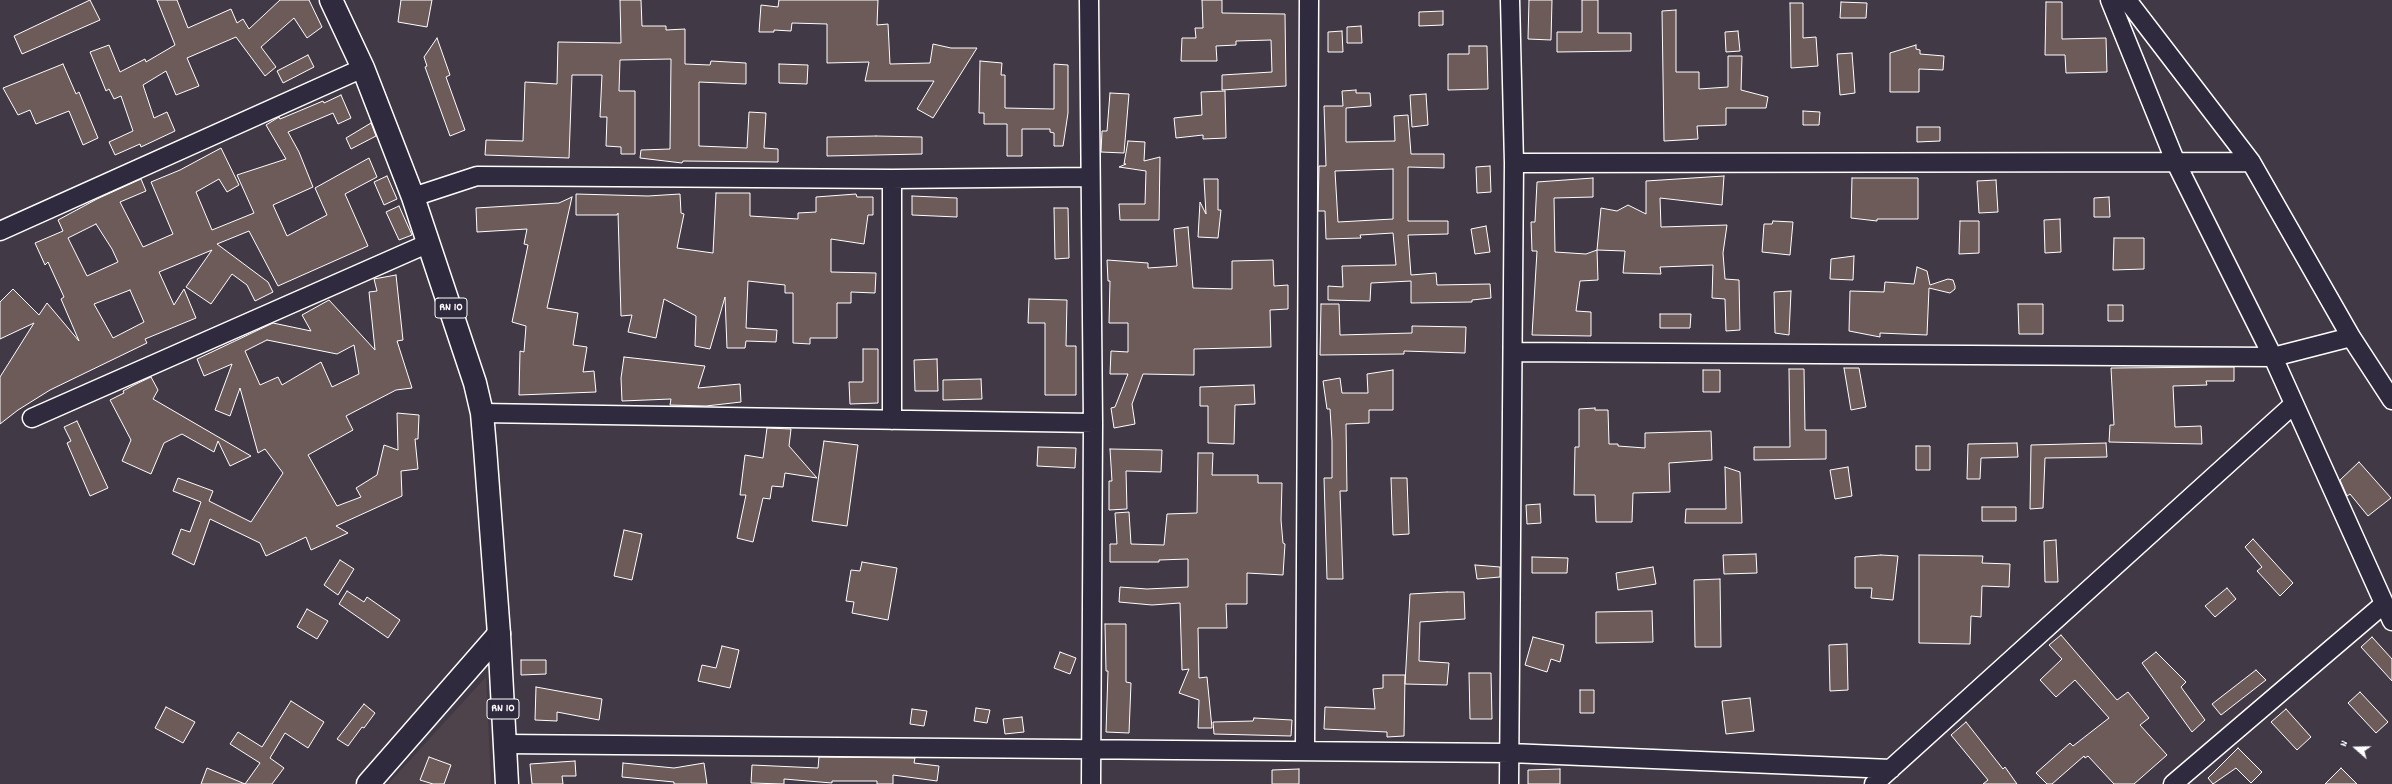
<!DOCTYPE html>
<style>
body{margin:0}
#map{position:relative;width:2392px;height:784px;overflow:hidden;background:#413945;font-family:Dekko,sans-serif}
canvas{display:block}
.north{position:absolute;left:2336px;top:728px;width:40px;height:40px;-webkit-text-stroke:3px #2f2a3d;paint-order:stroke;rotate:290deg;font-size:11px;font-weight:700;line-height:16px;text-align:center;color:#fff}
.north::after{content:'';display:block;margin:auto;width:14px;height:18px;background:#fff;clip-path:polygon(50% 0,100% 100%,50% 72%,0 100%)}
</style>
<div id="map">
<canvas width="2392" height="784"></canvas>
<div class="north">N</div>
</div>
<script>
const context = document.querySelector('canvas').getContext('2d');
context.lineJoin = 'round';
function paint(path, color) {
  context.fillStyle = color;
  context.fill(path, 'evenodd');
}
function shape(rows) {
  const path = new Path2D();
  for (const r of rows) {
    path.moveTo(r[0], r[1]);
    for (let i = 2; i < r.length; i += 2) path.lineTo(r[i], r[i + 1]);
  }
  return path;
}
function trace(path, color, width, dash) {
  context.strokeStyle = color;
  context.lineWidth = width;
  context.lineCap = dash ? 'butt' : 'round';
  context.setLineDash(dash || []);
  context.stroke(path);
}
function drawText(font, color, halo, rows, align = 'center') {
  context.font = font + ' Dekko,sans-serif';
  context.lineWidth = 3.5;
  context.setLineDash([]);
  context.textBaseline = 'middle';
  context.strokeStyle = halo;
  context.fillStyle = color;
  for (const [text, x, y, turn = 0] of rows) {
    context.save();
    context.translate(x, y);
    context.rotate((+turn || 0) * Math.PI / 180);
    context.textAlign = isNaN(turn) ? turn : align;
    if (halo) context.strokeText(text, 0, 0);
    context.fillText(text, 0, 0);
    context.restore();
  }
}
paint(shape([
 [486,677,491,784,388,784]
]), '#4e434b');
const building = shape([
 [90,0,100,20,22,54,14,36,90,0],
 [157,0,177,0,188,28,231,9,237,23,243,19,249,29,280,0,309,0,322,27,307,38,294,18,261,47,276,67,265,76,236,37,187,58,199,86,176,95,166,71,143,85,154,118,167,112,175,131,141,147,140,144,115,155,109,142,133,131,121,96,114,99,109,89,106,91,90,52,109,45,120,72,145,59,146,62,175,45,157,0],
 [401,0,432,0,427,27,398,22,401,0],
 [620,0,641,0,642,26,666,26,666,30,685,29,685,64,710,65,711,61,746,63,746,84,699,82,699,146,747,148,749,112,766,113,764,148,778,149,778,162,683,161,682,163,640,158,641,150,670,149,671,59,620,60,619,91,635,91,635,154,621,154,621,147,606,146,607,117,600,117,602,75,572,75,569,158,485,155,486,140,523,141,525,82,557,84,558,42,621,43,620,0],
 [779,0,878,0,877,25,888,24,890,64,930,63,933,44,951,48,977,48,933,118,917,109,934,81,865,81,869,62,827,63,827,24,792,23,791,31,774,30,774,32,759,32,761,5,778,7,779,0],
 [1202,0,1222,0,1222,13,1285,14,1286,86,1222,90,1222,75,1272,72,1271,40,1236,41,1236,45,1216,46,1217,61,1181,61,1182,38,1196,38,1195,28,1203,28,1202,0],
 [1529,0,1552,0,1551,40,1528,39,1529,0],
 [1582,0,1598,0,1598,33,1631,33,1631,51,1557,52,1557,32,1582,32,1582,0],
 [1841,2,1867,3,1866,18,1840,18,1841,2],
 [2046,2,2062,2,2062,39,2106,38,2107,72,2066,73,2065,55,2045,55,2046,2],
 [1790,3,1803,3,1803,38,1816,37,1818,66,1791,68,1790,3],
 [1676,10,1676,72,1699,72,1699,89,1728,87,1728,56,1742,56,1741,90,1768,97,1766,108,1726,108,1726,125,1697,126,1698,139,1664,141,1662,11,1676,10],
 [1443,11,1443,25,1419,26,1419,12,1443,11],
 [1361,26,1362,43,1347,43,1347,27,1361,26],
 [1342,31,1343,52,1328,52,1328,32,1342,31],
 [1738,31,1740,51,1726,52,1725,32,1738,31],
 [437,38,450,75,446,77,465,130,450,136,425,67,427,66,424,57,437,38],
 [1916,45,1916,49,1920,50,1920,54,1944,56,1943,70,1919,69,1919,92,1890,92,1890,53,1916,45],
 [1469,46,1487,46,1488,89,1448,90,1448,54,1469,54,1469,46],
 [1852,53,1855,93,1840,95,1837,54,1852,53],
 [308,55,314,67,283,83,277,71,308,55],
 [980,61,1002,63,1001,75,1005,75,1005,108,1054,109,1054,64,1068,65,1068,113,1063,146,1054,146,1054,133,1050,132,1050,129,1022,129,1022,156,1007,156,1007,124,984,124,984,113,979,113,980,61],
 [63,64,76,94,79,92,98,138,83,145,69,111,36,124,30,110,18,115,3,88,63,64],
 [779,64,808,65,807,84,779,83,779,64],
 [1356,90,1356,93,1370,93,1371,106,1346,108,1346,142,1395,141,1394,116,1408,115,1411,154,1444,154,1444,168,1408,167,1408,221,1448,221,1448,234,1408,235,1411,275,1436,273,1437,285,1490,284,1491,298,1472,300,1472,302,1411,303,1411,281,1371,283,1370,301,1328,300,1328,286,1343,287,1342,266,1396,265,1393,233,1360,235,1361,238,1326,239,1325,211,1318,211,1319,166,1326,166,1324,106,1343,106,1342,91,1356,90],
 [1393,169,1393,219,1338,222,1335,171,1393,169],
 [1225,91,1226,138,1203,139,1203,135,1176,138,1174,118,1202,115,1201,92,1225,91],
 [1110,93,1129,94,1124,153,1101,152,1102,131,1107,131,1110,93],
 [1426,94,1428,125,1412,127,1410,95,1426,94],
 [341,95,351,118,338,124,333,113,288,132,299,152,313,187,273,205,287,236,327,215,315,188,369,158,377,177,345,194,368,246,278,286,249,231,217,244,268,282,273,292,255,301,247,285,232,274,211,304,186,287,212,250,159,272,174,305,184,289,196,318,145,339,147,343,50,390,18,410,0,424,0,377,34,323,0,339,0,302,13,289,39,315,47,303,79,341,61,299,64,297,48,262,45,265,35,243,63,231,58,220,97,199,141,179,146,191,120,202,143,247,173,234,151,182,180,170,221,148,239,185,227,192,219,179,196,192,212,230,254,213,237,175,286,159,266,125,279,117,280,119,323,101,324,103,341,95],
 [96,224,112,249,118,262,87,276,68,238,96,224],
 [130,290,144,322,113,338,94,304,130,290],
 [1803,111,1820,112,1819,125,1803,125,1803,111],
 [371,123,376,136,351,149,346,138,371,123],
 [1917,127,1940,127,1940,141,1917,142,1917,127],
 [876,136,922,137,922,154,827,156,827,137,876,136],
 [1128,141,1145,142,1144,161,1160,157,1159,220,1120,220,1119,204,1145,204,1146,171,1119,167,1126,164,1124,164,1128,141],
 [1490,166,1491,192,1477,193,1476,167,1490,166],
 [387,176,397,199,384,205,374,182,387,176],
 [1724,176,1722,205,1660,198,1661,227,1727,225,1723,253,1725,279,1739,280,1740,330,1726,331,1725,299,1712,298,1713,265,1660,267,1661,274,1623,273,1625,251,1597,250,1601,208,1617,211,1628,205,1646,214,1646,181,1724,176],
 [1593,178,1593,197,1554,198,1555,252,1586,254,1597,250,1598,280,1580,281,1576,311,1591,312,1591,336,1532,335,1537,251,1532,251,1531,222,1535,222,1537,182,1593,178],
 [1852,178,1918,178,1918,219,1877,219,1877,221,1851,218,1852,178],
 [1204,179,1218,179,1218,210,1221,210,1218,238,1198,237,1200,202,1206,214,1204,179],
 [1996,180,1998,212,1979,213,1977,181,1996,180],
 [716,193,750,193,750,216,798,219,798,213,816,212,816,197,856,194,857,197,873,197,873,215,868,215,864,244,831,239,831,272,876,273,875,293,851,292,851,303,837,303,837,338,810,338,810,344,793,343,793,293,785,293,785,285,748,281,746,328,777,330,776,342,746,341,745,348,727,348,725,297,710,349,695,346,696,316,664,299,656,338,628,332,632,315,621,316,618,213,617,215,576,215,576,194,648,196,680,194,681,213,684,214,677,248,713,253,716,193],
 [912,196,957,198,957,217,912,215,912,196],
 [572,197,547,308,578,313,573,345,587,347,583,372,594,371,596,392,519,395,520,351,524,352,526,326,512,322,528,245,524,244,527,229,477,232,476,208,559,203,572,197],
 [2109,197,2110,217,2094,217,2094,198,2109,197],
 [399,206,412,235,399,240,386,212,399,206],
 [1054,208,1068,208,1069,258,1055,259,1054,208],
 [2060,219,2061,252,2045,253,2044,220,2060,219],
 [1773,221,1793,222,1790,255,1762,252,1764,224,1772,224,1773,221],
 [1960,221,1979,221,1979,253,1959,254,1960,221],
 [1486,226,1490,252,1475,254,1471,229,1486,226],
 [1188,227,1193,288,1232,289,1232,261,1273,260,1274,286,1288,285,1288,309,1270,310,1271,347,1194,349,1194,375,1143,374,1132,404,1135,424,1114,428,1111,408,1115,407,1128,374,1110,374,1111,351,1128,352,1128,323,1109,323,1110,281,1108,281,1107,260,1148,263,1148,268,1177,266,1174,229,1188,227],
 [2114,238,2144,238,2144,269,2113,270,2114,238],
 [1854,256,1853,280,1830,279,1831,259,1854,256],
 [1917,267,1927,271,1930,285,1948,279,1953,280,1955,286,1955,289,1950,293,1929,288,1927,335,1880,333,1880,337,1849,331,1850,291,1884,292,1885,282,1914,284,1917,267],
 [396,275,403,340,397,341,412,388,396,390,346,416,353,430,308,455,337,506,361,497,356,488,377,475,384,445,398,450,397,413,419,415,418,439,415,439,418,469,401,471,402,496,336,526,348,533,311,550,306,537,266,556,260,543,210,519,194,565,172,554,181,529,190,532,201,502,173,491,178,478,213,491,209,501,251,522,283,473,265,449,258,453,240,388,230,416,215,410,232,364,204,376,197,359,273,323,311,331,302,315,329,300,375,350,369,292,377,291,374,279,396,275],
 [267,340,337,354,354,345,359,374,332,387,321,362,282,385,278,377,260,385,245,351,267,340],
 [1791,291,1789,335,1775,333,1774,292,1791,291],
 [1029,299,1067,300,1066,346,1076,346,1076,395,1045,395,1045,323,1028,323,1029,299],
 [1321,304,1339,304,1340,335,1412,333,1412,326,1466,327,1465,353,1404,351,1404,354,1320,355,1321,304],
 [2018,304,2043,304,2043,334,2019,334,2018,304],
 [2108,305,2123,305,2123,321,2108,321,2108,305],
 [1660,314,1691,314,1690,328,1660,328,1660,314],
 [863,349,878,349,878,403,850,404,849,382,863,382,863,349],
 [624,357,705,366,698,388,740,384,741,402,706,406,670,405,671,399,622,401,621,378,624,357],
 [937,359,938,391,915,391,914,360,937,359],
 [2234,367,2234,381,2206,381,2207,385,2173,386,2175,427,2201,426,2202,444,2109,442,2110,425,2114,425,2111,368,2234,367],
 [1844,368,1859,368,1866,407,1851,410,1844,368],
 [1789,369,1804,369,1805,430,1826,430,1826,459,1754,460,1754,447,1790,447,1789,369],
 [1393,370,1393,410,1369,410,1369,423,1346,424,1347,491,1340,491,1343,579,1327,579,1324,478,1332,478,1332,441,1330,409,1327,409,1323,381,1340,378,1342,393,1368,393,1367,374,1393,370],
 [1703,370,1720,370,1720,392,1703,392,1703,370],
 [151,377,158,390,153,399,251,456,230,466,218,441,214,452,182,434,164,443,151,474,122,461,131,440,110,400,124,393,123,391,134,385,151,377],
 [981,379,982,399,943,400,943,380,981,379],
 [1254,385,1255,404,1235,405,1234,444,1208,443,1208,406,1200,406,1200,387,1254,385],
 [1595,408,1595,410,1608,410,1609,444,1618,444,1618,446,1645,448,1645,433,1711,431,1712,460,1669,463,1670,492,1633,493,1632,522,1596,522,1595,495,1574,495,1575,447,1579,447,1579,409,1595,408],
 [77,421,108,488,90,496,67,443,71,441,64,427,77,421],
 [767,428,791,429,789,446,817,478,785,473,783,487,772,486,770,499,763,498,753,542,737,538,746,495,740,495,745,455,763,458,767,428],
 [824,441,858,445,847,526,812,521,824,441],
 [2017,443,2018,457,1981,458,1980,479,1967,479,1968,444,2017,443],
 [2106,443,2107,457,2045,458,2043,508,2030,509,2031,445,2106,443],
 [1916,446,1930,446,1930,470,1916,470,1916,446],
 [1038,447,1076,448,1075,468,1037,466,1038,447],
 [1110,449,1162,450,1161,472,1126,471,1127,509,1109,510,1109,481,1112,481,1110,449],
 [1198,453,1213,453,1212,475,1258,475,1258,483,1282,483,1281,520,1283,543,1285,544,1283,575,1247,573,1247,604,1226,604,1227,628,1198,628,1199,678,1207,677,1212,728,1198,728,1199,700,1179,693,1189,669,1182,670,1180,603,1152,605,1119,602,1120,587,1147,589,1188,587,1188,559,1159,560,1159,562,1110,562,1110,544,1117,544,1115,513,1129,512,1131,544,1164,545,1167,514,1197,513,1198,453],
 [2359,462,2391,498,2368,516,2350,494,2347,496,2340,480,2359,462],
 [1725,467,1740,472,1742,523,1685,523,1686,509,1726,509,1725,467],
 [1848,467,1852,496,1835,499,1830,470,1848,467],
 [1391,478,1407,478,1409,534,1393,535,1391,478],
 [1540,504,1541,523,1527,524,1526,505,1540,504],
 [1982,507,2016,507,2016,521,1982,521,1982,507],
 [624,530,642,534,632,580,614,576,624,530],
 [2253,539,2293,583,2280,596,2257,571,2262,567,2245,547,2253,539],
 [2056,540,2058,582,2045,582,2044,541,2056,540],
 [1756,554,1757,573,1724,574,1723,555,1756,554],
 [1881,555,1898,556,1893,600,1871,598,1872,588,1855,588,1855,557,1881,555],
 [1919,555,1983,556,1982,563,2010,564,2009,587,1982,586,1981,617,1971,616,1970,644,1919,643,1919,555],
 [1532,557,1568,558,1567,573,1532,573,1532,557],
 [340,560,354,569,338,595,324,585,340,560],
 [862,562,897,568,888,620,852,613,854,602,846,601,851,570,860,571,862,562],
 [1475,565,1500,567,1500,577,1477,579,1475,565],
 [1653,567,1656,584,1618,590,1616,573,1653,567],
 [1720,579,1721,647,1695,647,1694,580,1720,579],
 [2227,588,2236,599,2215,617,2205,606,2227,588],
 [347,591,364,602,367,597,400,620,388,638,339,604,347,591],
 [1447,592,1464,592,1465,619,1420,622,1419,661,1449,663,1447,685,1405,684,1410,594,1447,592],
 [307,609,328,621,317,639,297,627,307,609],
 [1652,611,1653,642,1596,643,1596,612,1652,611],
 [1105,624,1126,624,1126,682,1131,683,1129,733,1106,732,1108,671,1106,671,1105,624],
 [2061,635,2117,700,2128,692,2149,718,2140,725,2167,755,2134,784,2114,784,2088,756,2085,758,2084,756,2052,784,2047,784,2036,773,2070,743,2073,746,2109,718,2075,680,2056,697,2040,680,2062,659,2049,645,2061,635],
 [1533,637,1564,645,1560,662,1551,659,1547,672,1525,665,1533,637],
 [2372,637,2392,659,2392,681,2361,647,2372,637],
 [1847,644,1848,690,1830,691,1829,645,1847,644],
 [722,646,739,650,730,688,698,681,702,665,716,668,722,646],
 [1060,652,1076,658,1070,674,1054,668,1060,652],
 [2156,652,2186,682,2181,687,2205,720,2192,732,2142,663,2156,652],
 [521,660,546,660,546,674,521,675,521,660],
 [2256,670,2266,680,2221,715,2212,704,2256,670],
 [1469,673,1491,673,1492,719,1470,719,1469,673],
 [1383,675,1405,675,1404,736,1387,737,1387,732,1324,729,1325,707,1375,709,1373,689,1383,688,1383,675],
 [536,687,602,699,599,720,557,712,557,721,535,720,536,687],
 [1580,690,1594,690,1594,713,1580,713,1580,690],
 [2360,692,2388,722,2376,733,2348,703,2360,692],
 [1750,698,1754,731,1726,734,1722,701,1750,698],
 [291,701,324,722,308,748,285,733,270,758,284,768,272,784,201,784,207,768,245,784,260,763,230,744,238,732,262,747,291,701],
 [364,704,375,713,364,728,362,727,348,746,337,739,364,704],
 [166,707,195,722,183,743,155,728,166,707],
 [976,708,990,710,987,723,974,721,976,708],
 [912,709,927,711,924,726,910,724,912,709],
 [2286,709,2311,737,2297,750,2271,722,2286,709],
 [1022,717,1024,732,1005,734,1003,719,1022,717],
 [1254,718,1292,720,1291,736,1214,734,1213,722,1253,721,1254,718],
 [1966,722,2003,769,2005,767,2017,784,1983,784,1988,780,1951,735,1966,722],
 [2238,748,2262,772,2251,783,2236,768,2213,784,2208,778,2238,748],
 [429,757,451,765,444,784,433,784,420,780,429,757],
 [819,757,915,758,914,763,939,766,937,781,893,775,893,784,877,784,877,781,832,781,832,783,784,779,784,784,751,783,752,765,818,768,819,757],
 [575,761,576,776,562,776,563,784,532,784,530,764,575,761],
 [623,763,674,768,704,763,707,784,674,784,674,782,622,777,623,763],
 [2341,768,2357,784,2325,784,2341,768],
 [1299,769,1299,784,1272,784,1272,770,1299,769],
 [1560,769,1560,784,1528,784,1528,770,1560,769]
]);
paint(building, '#6c5b59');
trace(building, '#fff', 1);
const street = shape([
 [1089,0,1093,423,1091,784],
 [2110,0,2176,163,2273,357,2392,621],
 [2127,0,2251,162,2351,337,2392,400],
 [1514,163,2251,162],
 [413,197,477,176,892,179,1089,177],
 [0,231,363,68],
 [1513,352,2273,357,2351,337],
 [482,413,1093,423],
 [32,418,429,243],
 [892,420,892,179],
 [504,744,1510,753,1891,769],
 [1305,749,1309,0],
 [1509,784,1514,163,1510,0],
 [1874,784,2294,404],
 [2173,784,2384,604]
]);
const secondary = shape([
 [368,784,499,634]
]);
const primary = shape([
 [331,0,363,68,413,197,475,383,482,413,485,448,499,634,507,784]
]);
trace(street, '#fff', 21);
trace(secondary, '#fff', 25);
trace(primary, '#fff', 25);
trace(street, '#2f2a3d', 18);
trace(secondary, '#2f2a3d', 22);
trace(primary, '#2f2a3d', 22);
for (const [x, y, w] of [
 [451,308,32],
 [503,709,32]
]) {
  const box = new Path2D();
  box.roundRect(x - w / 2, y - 10, w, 20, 3);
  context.fillStyle = '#2f2a3d';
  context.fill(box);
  trace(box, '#fff', 1);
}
drawText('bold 12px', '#fff', null, [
 ["RN 10",451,308],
 ["RN 10",503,709]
]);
</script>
